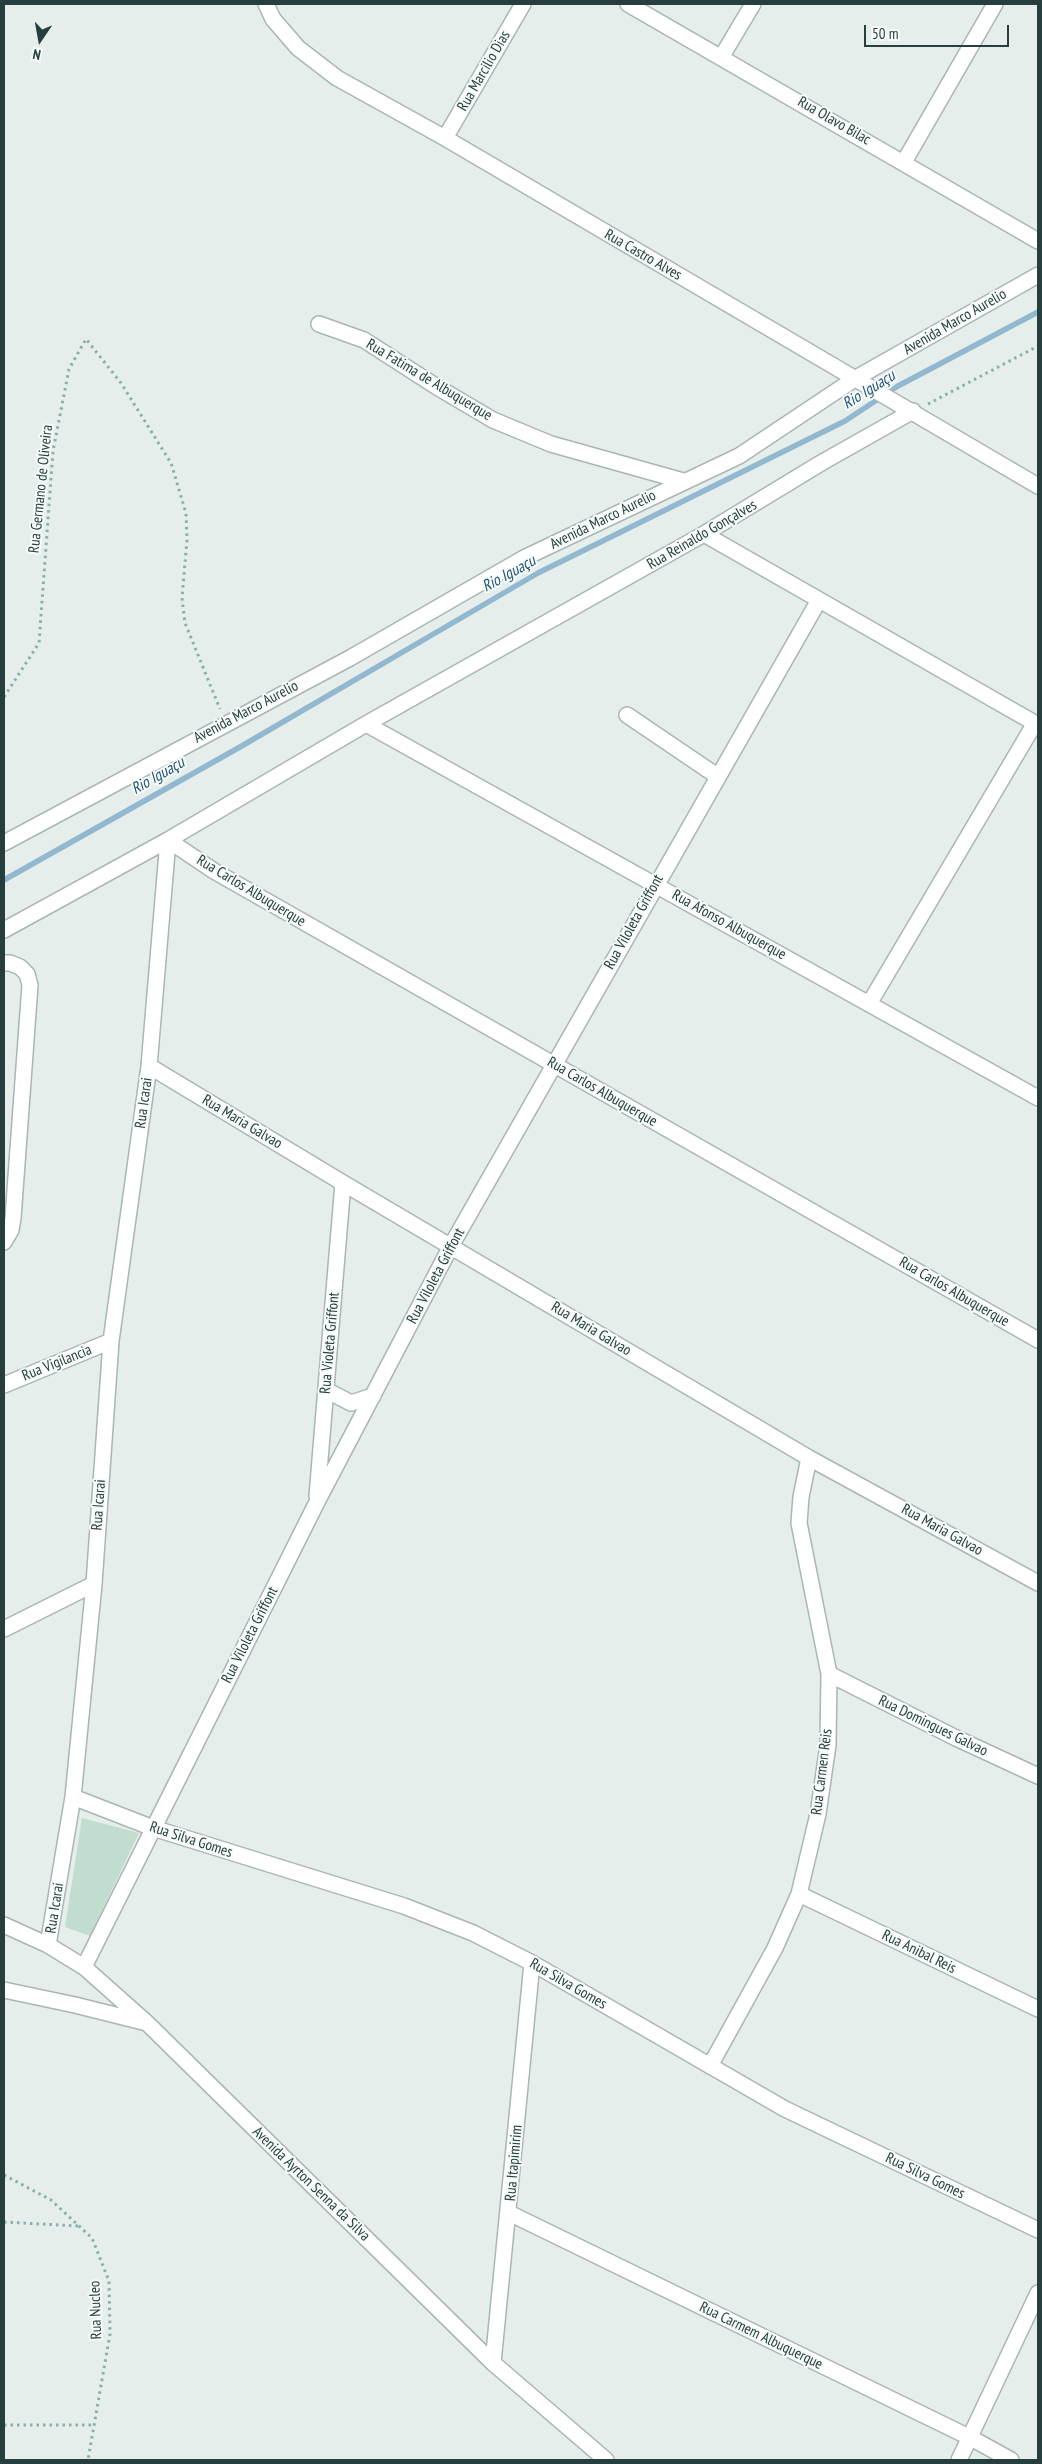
<!DOCTYPE html>
<meta charset="utf-8">
<style>
body{margin:0}
#map{position:relative;width:1042px;height:2464px;overflow:hidden;background:#e6eeec;font-family:"PT Sans Narrow",sans-serif}
canvas{display:block}
.frame{position:absolute;inset:0;border:5px solid #263f3e;pointer-events:none}
.north{position:absolute;left:15px;top:15px;width:50px;height:50px;-webkit-text-stroke:4px #f6faf9;paint-order:stroke;rotate:192deg;font-size:14px;font-weight:700;line-height:20px;text-align:center;color:#263f3e}
.north::after{content:'';display:block;margin:auto;width:18px;height:22px;background:#263f3e;clip-path:polygon(50% 0,100% 100%,50% 72%,0 100%)}
.scale{position:absolute;left:864px;top:25px;width:145px;height:22px;box-sizing:border-box;border:2px solid #263f3e;border-top:0;padding-left:6px;font-size:15px;line-height:18px;white-space:nowrap;color:#263f3e;-webkit-text-stroke:4px #f6faf9;paint-order:stroke}
</style>
<div id="map">
<canvas width="1042" height="2464"></canvas>
<div class="frame"></div>
<div class="north">N</div>
<div class="scale">50 m</div>
</div>
<script>
const context = document.querySelector('canvas').getContext('2d');
context.lineJoin = 'round';
function paint(path, color) {
  context.fillStyle = color;
  context.fill(path, 'evenodd');
}
function shape(rows) {
  const path = new Path2D();
  for (const r of rows) {
    path.moveTo(r[0], r[1]);
    for (let i = 2; i < r.length; i += 2) path.lineTo(r[i], r[i + 1]);
  }
  return path;
}
function trace(path, color, width, dash) {
  context.strokeStyle = color;
  context.lineWidth = width;
  context.lineCap = dash ? 'butt' : 'round';
  context.setLineDash(dash || []);
  context.stroke(path);
}
function drawText(font, color, halo, rows, align = 'center') {
  context.font = font + ' "PT Sans Narrow",sans-serif';
  context.lineWidth = 4;
  context.setLineDash([]);
  context.textBaseline = 'middle';
  context.strokeStyle = halo;
  context.fillStyle = color;
  for (const [text, x, y, turn = 0] of rows) {
    context.save();
    context.translate(x, y);
    context.rotate((+turn || 0) * Math.PI / 180);
    context.textAlign = isNaN(turn) ? turn : align;
    if (halo) context.strokeText(text, 0, 0);
    context.fillText(text, 0, 0);
    context.restore();
  }
}
paint(shape([
 [82,1818,139,1833,90,1936,65,1927]
]), '#c0ddcf');
trace(shape([
 [4,880,240,747,538,573,845,421,898,386,1038,312]
]), '#92b8cf', 5.5);
const minor = shape([
 [266,4,273,19,298,48,337,78,445,138,1038,486],
 [628,4,1038,241],
 [722,56,753,4],
 [445,138,523,4],
 [904,162,995,4],
 [319,324,364,340,437,387,493,420,551,444,683,481],
 [704,534,1038,725],
 [627,715,717,776],
 [366,724,1038,1098],
 [4,843,350,658,524,558,739,456,856,378,1038,275],
 [4,930,168,840,366,724,704,534,821,463,913,411],
 [4,963,10,963,20,967,27,974,30,985,13,1218,11,1230,4,1242],
 [869,1004,1035,723],
 [149,1066,343,1183,809,1458,1038,1583],
 [4,1385,111,1341],
 [326,1390,351,1403,373,1396],
 [317,1496,343,1183],
 [4,1629,94,1584],
 [829,1674,956,1738,1038,1776],
 [73,1797,153,1828,404,1906,473,1933,532,1963,785,2109,1038,2230],
 [799,1894,1038,2009],
 [4,1925,48,1945,84,1967,147,2023,493,2363,606,2460],
 [48,1945,73,1797,94,1584,111,1341,149,1066,168,840,214,871,1038,1340],
 [84,1967,317,1502,451,1246,819,600],
 [4,1990,75,2005,143,2022],
 [710,2066,775,1948,799,1894,818,1814,828,1745,829,1674,799,1523,801,1497,809,1458],
 [509,2213,971,2438,1011,2460],
 [493,2363,532,1963],
 [959,2460,1038,2293]
]);
trace(minor, '#a9b6b4', 18);
trace(shape([
 [928,404,1038,346],
 [4,697,39,643,53,451,69,369,86,339,121,383,171,463,186,513,187,540,182,598,185,623,220,709],
 [4,2175,51,2200,92,2238,109,2281,110,2334,88,2460],
 [4,2222,78,2226],
 [4,2425,95,2425]
]), '#88afac', 3, [2.5, 4]);
trace(minor, '#fff', 15);
drawText('15px', '#263f3e', '#f6faf9', [
 ["Rua Marcilio Dias",484,71,-60],
 ["Rua Olavo Bilac",834,121,30],
 ["Rua Castro Alves",643,255,30],
 ["Avenida Marco Aurelio",955,322,-30],
 ["Rua Fatima de Albuquerque",429,380,31],
 ["Rua Germano de Oliveira",41,489,-84],
 ["Avenida Marco Aurelio",603,520,-26],
 ["Rua Reinaldo Gonçalves",702,535,-30],
 ["Avenida Marco Aurelio",246,712,-28],
 ["Rua Carlos Albuquerque",251,891,31],
 ["Rua Viloleta Griffont",634,922,-61],
 ["Rua Afonso Albuquerque",729,925,29],
 ["Rua Carlos Albuquerque",602,1092,30],
 ["Rua Icarai",144,1103,-82],
 ["Rua Maria Galvao",242,1122,31],
 ["Rua Viloleta Griffont",436,1276,-62],
 ["Rua Carlos Albuquerque",954,1292,30],
 ["Rua Maria Galvao",591,1329,31],
 ["Rua Violeta Griffont",330,1343,-85],
 ["Rua Vigilancia",57,1363,-22],
 ["Rua Icarai",99,1505,-86],
 ["Rua Maria Galvao",942,1530,29],
 ["Rua Viloleta Griffont",250,1635,-63],
 ["Rua Domingues Galvao",933,1726,26],
 ["Rua Carmen Reis",822,1772,-83],
 ["Rua Silva Gomes",191,1840,18],
 ["Rua Icarai",55,1908,-81],
 ["Rua Anibal Reis",919,1952,26],
 ["Rua Silva Gomes",568,1984,30],
 ["Rua Itapimirim",514,2163,-85],
 ["Rua Silva Gomes",925,2176,26],
 ["Avenida Ayrton Senna da Silva",311,2184,44],
 ["Rua Nucleo",96,2310,-92],
 ["Rua Carmem Albuquerque",761,2336,26]
]);
drawText('italic 16px', '#225678', '#f6faf9', [
 ["Rio Iguaçu",869,390,-32],
 ["Rio Iguaçu",509,574,-29],
 ["Rio Iguaçu",158,776,-30]
]);
</script>
